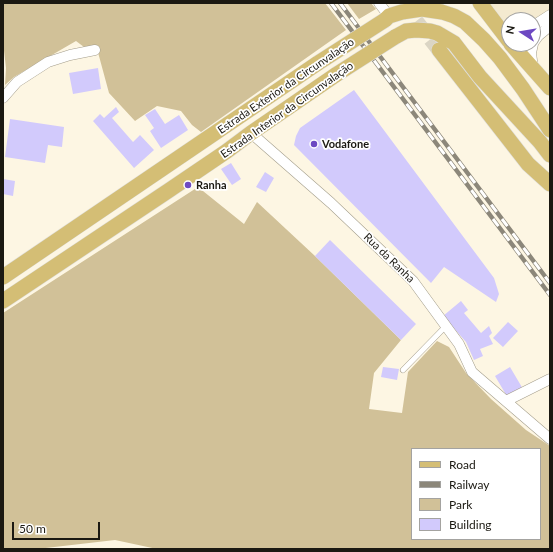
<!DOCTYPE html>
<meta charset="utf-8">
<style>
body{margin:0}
#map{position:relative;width:553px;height:552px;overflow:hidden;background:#fdf6e3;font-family:Lato,sans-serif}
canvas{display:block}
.frame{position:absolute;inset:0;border:4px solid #1b1912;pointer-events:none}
.legend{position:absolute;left:411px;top:448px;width:130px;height:92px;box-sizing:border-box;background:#fff;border:1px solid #a4a3a0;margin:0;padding:5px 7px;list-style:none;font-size:12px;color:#1b1912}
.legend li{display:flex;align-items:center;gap:8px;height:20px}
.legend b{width:20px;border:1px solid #a4a3a0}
.north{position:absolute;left:501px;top:12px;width:40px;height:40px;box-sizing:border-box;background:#fff;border:1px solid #a4a3a0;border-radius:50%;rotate:282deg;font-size:11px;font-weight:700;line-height:16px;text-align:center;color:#1b1912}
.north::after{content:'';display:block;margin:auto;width:14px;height:18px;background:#6d49c2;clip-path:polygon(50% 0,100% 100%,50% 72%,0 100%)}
.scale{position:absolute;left:12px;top:522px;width:88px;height:18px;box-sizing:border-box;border:2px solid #1b1912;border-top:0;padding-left:5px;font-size:12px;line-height:14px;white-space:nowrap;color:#1b1912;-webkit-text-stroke:3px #fff;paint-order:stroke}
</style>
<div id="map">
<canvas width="553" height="552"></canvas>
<div class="frame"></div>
<ul class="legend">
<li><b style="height:5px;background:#d4be75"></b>Road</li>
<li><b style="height:5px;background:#8c877a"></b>Railway</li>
<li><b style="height:11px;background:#d1c198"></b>Park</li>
<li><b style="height:11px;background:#d2cafc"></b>Building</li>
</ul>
<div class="north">N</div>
<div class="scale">50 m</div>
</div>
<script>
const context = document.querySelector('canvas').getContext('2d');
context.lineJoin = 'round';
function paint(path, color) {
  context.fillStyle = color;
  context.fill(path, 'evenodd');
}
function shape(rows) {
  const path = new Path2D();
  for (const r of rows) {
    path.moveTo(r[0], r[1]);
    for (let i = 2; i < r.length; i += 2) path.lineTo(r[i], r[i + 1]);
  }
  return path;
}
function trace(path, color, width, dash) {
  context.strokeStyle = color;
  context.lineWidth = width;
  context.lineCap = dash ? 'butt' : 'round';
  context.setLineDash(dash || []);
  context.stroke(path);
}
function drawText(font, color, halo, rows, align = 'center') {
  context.font = font + ' Lato,sans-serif';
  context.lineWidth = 3.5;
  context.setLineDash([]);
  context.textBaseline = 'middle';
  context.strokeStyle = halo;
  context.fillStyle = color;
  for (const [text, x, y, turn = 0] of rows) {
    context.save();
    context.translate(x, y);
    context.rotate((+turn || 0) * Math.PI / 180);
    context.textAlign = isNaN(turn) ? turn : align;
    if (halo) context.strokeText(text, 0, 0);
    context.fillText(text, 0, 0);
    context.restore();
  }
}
paint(shape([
 [483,3,550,3,550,12,533,23,533,20,509,20,509,24,504,22,490,11]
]), '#f4ead0');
paint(shape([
 [3,3,325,3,346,30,201,132,192,125,181,111,157,106,135,121,109,93,96,45,84,47,76,41,14,77,5,85,6,68,3,42],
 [347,3,371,3,376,9,359,19],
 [198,187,244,224,257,202,315,256,401,340,374,373,369,409,402,413,408,372,437,341,449,347,466,373,491,399,526,430,550,446,550,549,157,549,115,540,37,549,3,549,3,313],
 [412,449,540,449,540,539,412,539]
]), '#d1c198');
paint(shape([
 [98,68,101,89,73,94,69,73],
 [354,90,494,278,499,294,496,302,444,267,431,283,294,145,296,136,300,128],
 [116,107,119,112,112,118,133,142,140,135,154,150,134,168,93,121,100,114,104,118],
 [155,109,165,124,179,115,188,130,161,148,150,131,154,128,145,115],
 [10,119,64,127,62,147,48,145,45,163,5,157],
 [231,163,241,179,232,185,221,169],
 [265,172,274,178,266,192,256,187],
 [3,179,15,181,13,196,3,194],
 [330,240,416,324,401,340,315,256],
 [461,301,468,310,464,313,481,333,489,326,492,333,489,336,493,344,480,349,483,356,474,360,466,342,443,316],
 [508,322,518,331,503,347,493,338],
 [383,367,399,369,397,380,381,377],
 [510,367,523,389,508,398,495,376]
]), '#d2cafc');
trace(shape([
 [402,3,439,50]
]), '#dbd5c4', 15, [15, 8]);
const lane = shape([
 [403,370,446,326]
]);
const street = shape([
 [379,3,389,16],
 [533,26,550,15],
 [533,43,538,36,550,26],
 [533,44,531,53,533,68],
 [3,98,17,82,48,62,70,55,95,50],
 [251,133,331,203,413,281,459,344,472,372,550,439],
 [506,401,550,379]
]);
const primary = shape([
 [480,3,509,41],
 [385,20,389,16,402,12,422,9,442,12,454,16,465,22,484,40,500,58,523,89,550,130],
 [395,37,406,31,416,30,430,31,437,33,454,43,480,77,540,142,550,155],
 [511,44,550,88],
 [439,50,528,164,550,184],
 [3,277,318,63],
 [3,301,168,191,227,151,251,133,337,74]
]);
trace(lane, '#a39d8b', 6);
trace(street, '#a39d8b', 11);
trace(primary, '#dfdfde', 16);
trace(lane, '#fff', 5);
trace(street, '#fff', 10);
trace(primary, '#d4be75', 15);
const rail = shape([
 [331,3,550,295],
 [340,3,550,283]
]);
trace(rail, '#8c877a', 4.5);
trace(rail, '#fff', 3, [9]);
const primaryBridge = shape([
 [318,63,385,20],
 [337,74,395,37]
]);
trace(primaryBridge, '#dfdfde', 16, []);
trace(primaryBridge, '#d4be75', 15);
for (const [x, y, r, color] of [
 [314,144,4,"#6d49c2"],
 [188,185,4,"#6d49c2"]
]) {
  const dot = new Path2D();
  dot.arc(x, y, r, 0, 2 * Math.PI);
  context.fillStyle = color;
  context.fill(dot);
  trace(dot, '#fff', 1.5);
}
drawText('11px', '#1b1912', '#fff', [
 ["Estrada Exterior da Circunvalação",286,86,-34],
 ["Estrada Interior da Circunvalação",287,110,-35],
 ["Rua da Ranha",389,258,44]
]);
drawText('bold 11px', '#1b1912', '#fff', [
 ["Vodafone",322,144],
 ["Ranha",196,185]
], 'left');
</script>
